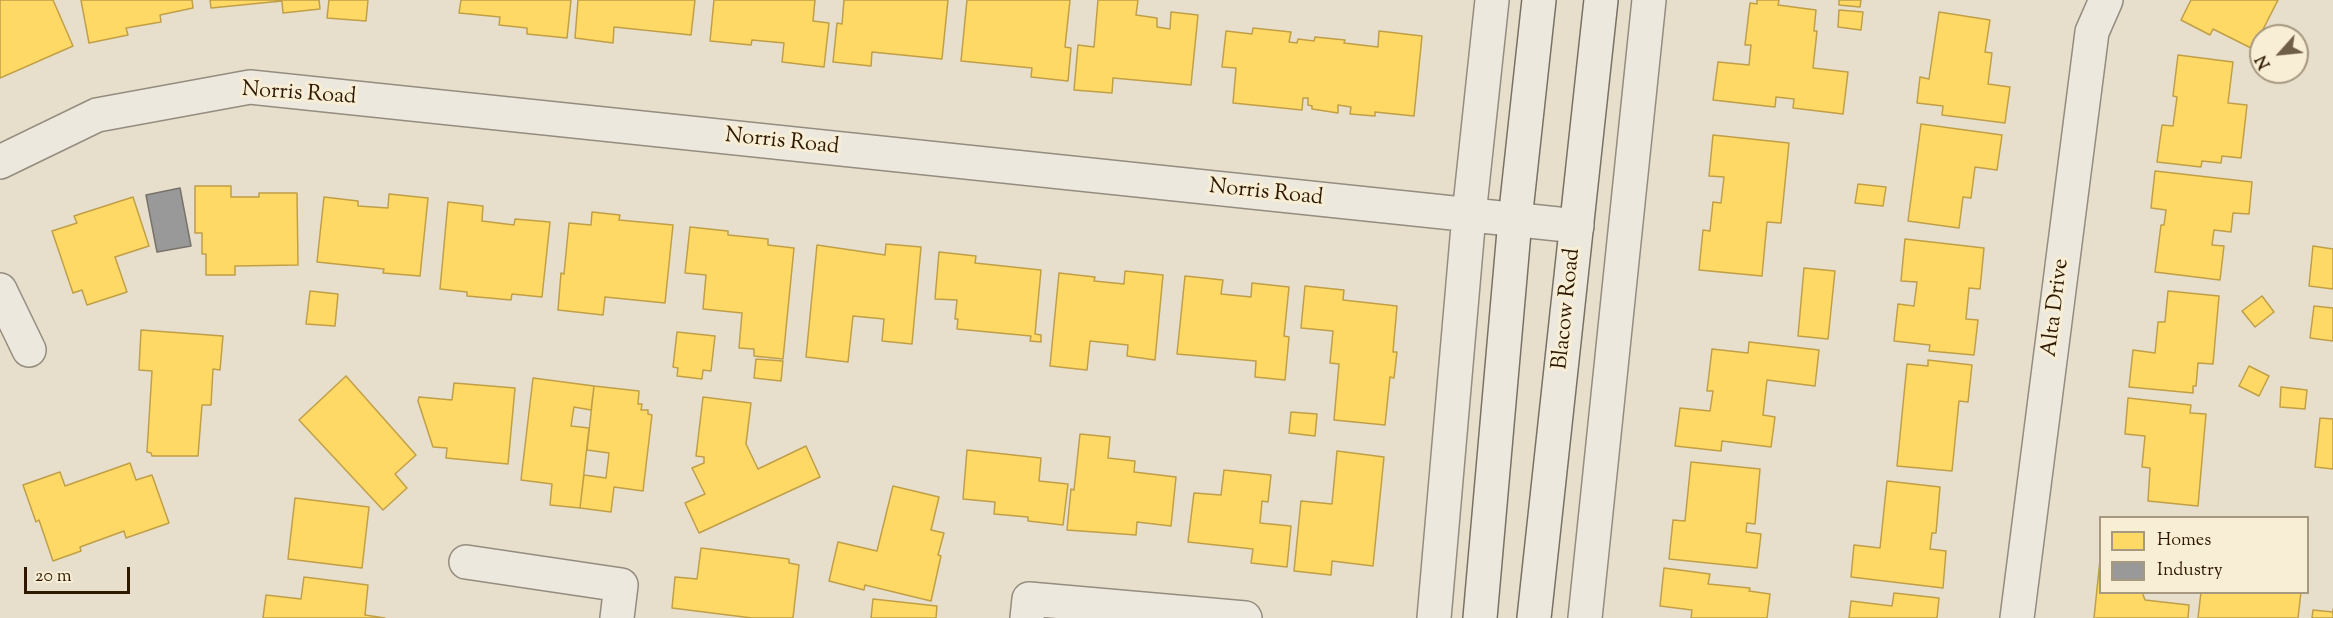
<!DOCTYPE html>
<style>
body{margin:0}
#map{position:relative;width:2333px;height:618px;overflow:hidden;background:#e7dfcb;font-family:"Sorts Mill Goudy",serif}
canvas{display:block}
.legend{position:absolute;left:2099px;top:516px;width:210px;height:78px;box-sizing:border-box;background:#f8eed5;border:2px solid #a79880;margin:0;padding:8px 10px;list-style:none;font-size:18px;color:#2e1800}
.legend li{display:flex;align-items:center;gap:12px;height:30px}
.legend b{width:30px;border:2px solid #a79880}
.north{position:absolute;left:2249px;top:24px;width:60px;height:60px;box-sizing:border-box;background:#f8eed5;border:2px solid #a79880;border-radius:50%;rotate:243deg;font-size:16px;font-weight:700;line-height:24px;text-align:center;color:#2e1800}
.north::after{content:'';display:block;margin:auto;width:21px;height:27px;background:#6f5e47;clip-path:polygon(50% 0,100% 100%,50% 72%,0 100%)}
.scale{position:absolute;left:24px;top:567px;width:106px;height:27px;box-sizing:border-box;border:3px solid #2e1800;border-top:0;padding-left:8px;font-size:18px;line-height:21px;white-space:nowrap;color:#2e1800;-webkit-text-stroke:4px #f8eed5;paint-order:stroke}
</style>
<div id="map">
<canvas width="2333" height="618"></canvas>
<ul class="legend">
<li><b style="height:16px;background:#ffd966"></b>Homes</li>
<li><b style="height:16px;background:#999"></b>Industry</li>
</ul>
<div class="north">N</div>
<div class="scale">20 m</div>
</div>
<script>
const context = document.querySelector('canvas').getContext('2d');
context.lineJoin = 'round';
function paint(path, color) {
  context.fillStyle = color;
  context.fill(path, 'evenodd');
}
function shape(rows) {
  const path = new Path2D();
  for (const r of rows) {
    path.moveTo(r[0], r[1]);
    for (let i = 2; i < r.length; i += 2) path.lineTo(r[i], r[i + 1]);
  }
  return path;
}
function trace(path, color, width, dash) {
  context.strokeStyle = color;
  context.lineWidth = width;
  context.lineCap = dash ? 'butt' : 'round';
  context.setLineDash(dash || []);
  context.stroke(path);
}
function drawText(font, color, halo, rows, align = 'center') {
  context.font = font + ' "Sorts Mill Goudy",serif';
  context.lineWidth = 6;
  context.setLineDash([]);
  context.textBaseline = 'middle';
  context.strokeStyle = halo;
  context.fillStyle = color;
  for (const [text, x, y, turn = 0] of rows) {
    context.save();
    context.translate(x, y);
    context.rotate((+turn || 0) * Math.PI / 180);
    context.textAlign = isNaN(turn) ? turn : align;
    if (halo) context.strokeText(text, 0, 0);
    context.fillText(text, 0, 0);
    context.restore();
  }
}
const homes = shape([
 [0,0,53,0,73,46,0,78,0,0],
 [81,0,192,0,193,8,160,15,161,22,126,28,128,35,89,43,81,0],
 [210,0,319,0,320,9,283,13,282,1,211,8,210,0],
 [329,0,368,0,366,21,327,18,329,0],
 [461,0,571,0,567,38,527,34,527,28,499,25,500,17,459,13,461,0],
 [578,0,695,0,691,35,614,27,613,43,575,38,578,0],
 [714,0,815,0,813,21,829,23,824,67,782,62,784,43,752,40,751,45,710,41,714,0],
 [844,0,948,0,942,59,872,52,871,66,833,62,837,23,842,24,844,0],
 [967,0,1070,0,1065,47,1071,48,1068,81,1031,77,1032,68,961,61,967,0],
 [1098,0,1138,0,1136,15,1157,18,1157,27,1170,29,1171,12,1198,15,1191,85,1113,78,1112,93,1074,90,1078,45,1094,47,1098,0],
 [1757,0,1779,0,1778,5,1816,10,1814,31,1817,31,1813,68,1848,72,1843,114,1793,108,1794,99,1776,97,1775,107,1713,100,1718,62,1749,65,1751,45,1745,45,1750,3,1757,4,1757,0],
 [1839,0,1861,0,1860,7,1839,5,1839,0],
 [2191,0,2278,0,2253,49,2213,29,2210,35,2181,20,2191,0],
 [1839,10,1863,12,1861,30,1838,27,1839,10],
 [1939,12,1990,20,1985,52,1992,53,1988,84,2010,87,2005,123,1942,115,1943,106,1917,103,1920,77,1929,79,1939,12],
 [1253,28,1291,32,1289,42,1297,43,1298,39,1314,41,1315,37,1345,40,1344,43,1378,47,1379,31,1422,36,1414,116,1375,112,1375,116,1350,114,1351,107,1338,105,1338,113,1312,109,1312,106,1308,105,1308,98,1303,98,1302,110,1233,103,1236,68,1222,67,1226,31,1252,34,1253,28],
 [2178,55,2233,62,2228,103,2247,105,2241,158,2222,156,2221,163,2202,161,2201,167,2157,162,2162,125,2173,126,2177,97,2173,96,2178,55],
 [1921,124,2002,135,1997,170,1975,167,1971,198,1963,197,1959,228,1908,221,1921,124],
 [1713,135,1789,143,1781,223,1767,222,1762,276,1699,270,1703,230,1710,231,1713,202,1721,203,1724,177,1709,176,1713,135],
 [2155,171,2252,182,2249,214,2233,213,2231,232,2214,230,2212,245,2224,246,2220,280,2155,272,2161,225,2164,225,2166,210,2151,208,2155,171],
 [1858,184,1886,187,1883,206,1855,203,1858,184],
 [195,186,231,186,231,197,259,197,259,193,297,193,298,265,235,266,235,275,206,275,206,254,202,254,202,233,195,233,195,186],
 [389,194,428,198,420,276,383,273,384,269,317,262,324,197,358,201,358,206,388,208,389,194],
 [133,197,149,246,115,257,127,292,87,305,82,290,73,293,52,231,77,223,74,216,133,197],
 [448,202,483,206,482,221,514,225,515,219,550,222,542,297,512,294,511,300,467,296,467,292,440,289,448,202],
 [592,212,620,215,619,220,673,225,665,303,605,297,603,315,558,310,561,273,564,274,569,223,591,225,592,212],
 [690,227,728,231,728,235,768,239,768,245,794,248,783,359,754,356,754,349,739,348,742,313,703,309,706,275,685,273,690,227],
 [1905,239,1984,248,1980,289,1969,288,1966,319,1978,320,1974,355,1929,351,1930,345,1894,341,1898,304,1914,306,1917,282,1901,281,1905,239],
 [886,244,921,247,912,344,882,341,884,319,853,316,848,362,806,357,817,245,885,255,886,244],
 [2313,246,2333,249,2333,289,2309,286,2313,246],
 [939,252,976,256,975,263,1041,270,1035,334,1041,335,1041,342,1030,341,1031,336,957,329,958,319,955,319,957,300,935,299,939,252],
 [1804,268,1835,271,1828,339,1798,336,1804,268],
 [1125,271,1163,275,1155,360,1127,356,1128,345,1090,341,1087,370,1050,366,1059,273,1095,277,1094,281,1124,284,1125,271],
 [1185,276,1223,280,1221,294,1251,297,1252,283,1289,287,1284,336,1289,337,1285,380,1255,377,1256,361,1177,354,1185,276],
 [1305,286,1344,290,1343,300,1397,306,1393,352,1397,352,1394,378,1390,377,1385,425,1334,420,1339,364,1330,363,1333,331,1301,328,1305,286],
 [310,291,338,294,335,326,306,324,310,291],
 [2168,291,2219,296,2213,364,2198,363,2196,386,2193,386,2193,393,2129,387,2133,350,2155,353,2158,322,2165,322,2168,291],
 [2262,296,2274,312,2255,327,2242,311,2262,296],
 [2314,306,2333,308,2333,341,2310,338,2314,306],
 [141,330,223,336,220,370,213,369,211,405,202,405,198,456,152,456,151,453,147,452,152,371,139,370,141,330],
 [677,332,715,336,711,371,703,370,702,379,677,376,678,368,673,367,677,332],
 [1749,342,1819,350,1815,386,1767,380,1763,415,1775,417,1771,447,1722,441,1721,451,1675,446,1680,408,1710,411,1713,391,1707,391,1712,349,1748,353,1749,342],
 [756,359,783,361,781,381,754,378,756,359],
 [1928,360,1972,365,1968,402,1959,401,1952,471,1897,466,1907,364,1928,366,1928,360],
 [2249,366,2269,376,2259,396,2239,386,2249,366],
 [346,376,416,455,395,474,407,488,383,510,299,420,346,376],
 [533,378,594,386,591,410,574,407,571,426,589,428,580,508,550,505,552,484,521,480,533,378],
 [454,383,515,388,508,464,446,458,447,448,433,447,418,401,419,397,452,400,454,383],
 [594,386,639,391,638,404,642,404,641,410,648,410,648,414,652,415,643,491,614,487,611,512,580,508,584,475,606,478,609,453,587,450,594,386],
 [2281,387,2307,390,2305,409,2280,407,2281,387],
 [703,397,751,403,746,444,758,469,806,446,820,477,699,533,685,503,705,494,692,468,704,463,704,457,696,456,703,397],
 [2128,398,2191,405,2190,413,2206,414,2198,506,2148,501,2150,468,2142,467,2145,436,2125,434,2128,398],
 [1291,412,1317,414,1315,436,1289,433,1291,412],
 [2320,418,2333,419,2333,469,2315,467,2320,418],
 [1080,434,1110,437,1108,458,1135,461,1134,472,1176,477,1171,526,1137,522,1136,535,1067,530,1071,489,1074,490,1080,434],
 [967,450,1041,458,1039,481,1068,484,1063,525,1028,521,1028,517,994,514,995,502,963,499,967,450],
 [1337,451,1384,457,1373,566,1332,561,1331,575,1294,571,1301,501,1332,504,1337,451],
 [1691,462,1760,469,1755,524,1747,523,1746,532,1761,534,1757,568,1669,559,1673,520,1685,521,1691,462],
 [130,463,136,480,152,475,169,523,126,538,124,531,80,547,81,551,53,561,39,520,36,522,23,485,60,472,65,486,130,463],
 [1224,470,1271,475,1268,502,1262,501,1260,523,1291,526,1287,567,1251,563,1253,549,1188,542,1194,493,1221,495,1224,470],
 [1887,481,1940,487,1936,533,1932,533,1930,549,1946,551,1943,588,1851,577,1854,545,1880,548,1887,481],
 [893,486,939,497,931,530,944,533,938,555,941,556,931,601,865,585,864,590,829,581,838,542,877,551,893,486],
 [295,498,369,507,362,568,288,559,295,498],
 [701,548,789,559,789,563,799,565,793,618,752,618,672,608,675,577,697,579,701,548],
 [2100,560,2100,592,2142,592,2145,600,2189,605,2188,618,2094,618,2100,560],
 [1664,568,1710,574,1708,584,1750,588,1749,591,1770,594,1767,618,1691,618,1692,610,1660,606,1664,568],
 [304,577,368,585,365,615,385,618,263,618,266,595,301,599,304,577],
 [2201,592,2301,592,2298,618,2198,618,2201,592],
 [1894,593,1939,598,1937,618,1849,618,1851,601,1892,606,1894,593],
 [873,599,937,606,936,618,871,618,873,599],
 [2333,609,2333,618,2312,618,2313,610,2333,612,2333,609]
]);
paint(homes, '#ffd966');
trace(homes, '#c09f47', 1.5);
const industry = shape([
 [180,188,191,246,157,252,146,195,180,188]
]);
paint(industry, '#999');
trace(industry, '#79726b', 1.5);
const street = shape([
 [0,162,97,115,250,87,1577,226],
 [0,290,29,350],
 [466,562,621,585,617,618],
 [1027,618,1029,599,1245,618],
 [1434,618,1469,215,1492,0],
 [1585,618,1649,0],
 [2017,618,2092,32,2106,0]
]);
const secondary = shape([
 [1480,618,1515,220,1539,0],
 [1534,618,1601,0]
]);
trace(street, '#948c7f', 36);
trace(secondary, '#797164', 36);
trace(street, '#ece8dd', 33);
trace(secondary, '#ece8dd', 33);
drawText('22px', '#2e1800', '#f8eed5', [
 ["Norris Road",299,95,4],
 ["Norris Road",782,143,6],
 ["Norris Road",1266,194,6],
 ["Alta Drive",2057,308,-83],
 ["Blacow Road",1568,309,-84]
]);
</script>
